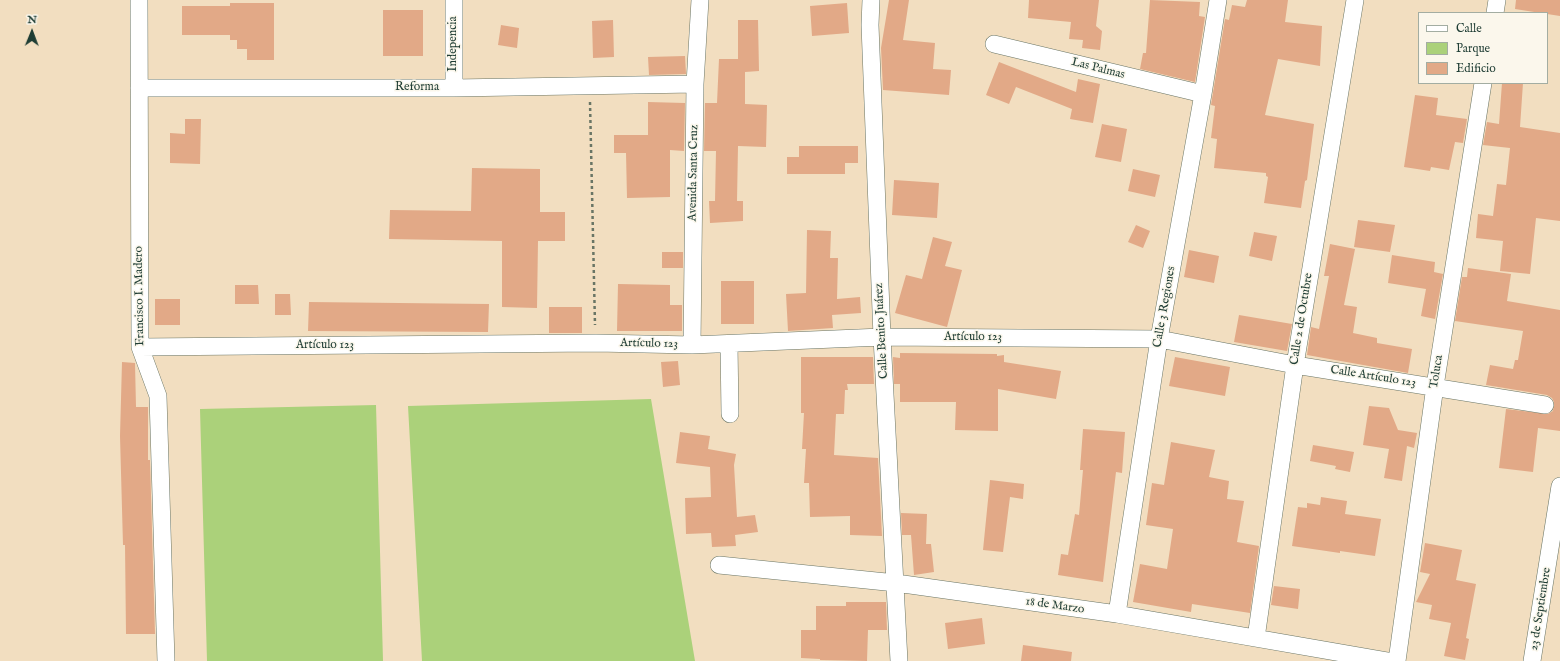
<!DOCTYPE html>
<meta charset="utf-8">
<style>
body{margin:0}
#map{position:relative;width:1560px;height:661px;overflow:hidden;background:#f2dec0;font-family:"IM FELL English",serif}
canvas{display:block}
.legend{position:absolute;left:1418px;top:12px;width:130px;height:72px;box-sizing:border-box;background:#fbf7ec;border:1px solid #a3ada2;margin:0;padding:5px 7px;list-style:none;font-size:12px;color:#1f3d34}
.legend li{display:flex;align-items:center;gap:8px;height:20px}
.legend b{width:20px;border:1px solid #a3ada2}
.north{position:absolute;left:12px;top:12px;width:40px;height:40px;-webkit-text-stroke:3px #fbf7ec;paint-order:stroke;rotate:1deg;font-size:11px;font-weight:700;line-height:16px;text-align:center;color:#1f3d34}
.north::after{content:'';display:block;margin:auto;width:14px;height:18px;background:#1f3d34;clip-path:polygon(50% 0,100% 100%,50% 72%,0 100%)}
</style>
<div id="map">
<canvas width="1560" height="661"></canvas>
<ul class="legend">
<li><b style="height:5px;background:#fff"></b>Calle</li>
<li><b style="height:11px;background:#abd17a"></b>Parque</li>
<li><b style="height:11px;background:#e2a987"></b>Edificio</li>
</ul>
<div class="north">N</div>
</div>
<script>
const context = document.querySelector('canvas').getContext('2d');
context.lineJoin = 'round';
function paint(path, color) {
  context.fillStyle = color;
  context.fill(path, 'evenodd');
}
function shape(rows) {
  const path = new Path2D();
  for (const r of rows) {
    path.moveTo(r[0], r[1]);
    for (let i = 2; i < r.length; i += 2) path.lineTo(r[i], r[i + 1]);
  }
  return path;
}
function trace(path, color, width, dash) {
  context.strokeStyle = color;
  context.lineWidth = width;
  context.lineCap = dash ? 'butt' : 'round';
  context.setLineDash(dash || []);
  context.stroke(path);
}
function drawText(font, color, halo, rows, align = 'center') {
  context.font = font + ' "IM FELL English",serif';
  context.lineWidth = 3;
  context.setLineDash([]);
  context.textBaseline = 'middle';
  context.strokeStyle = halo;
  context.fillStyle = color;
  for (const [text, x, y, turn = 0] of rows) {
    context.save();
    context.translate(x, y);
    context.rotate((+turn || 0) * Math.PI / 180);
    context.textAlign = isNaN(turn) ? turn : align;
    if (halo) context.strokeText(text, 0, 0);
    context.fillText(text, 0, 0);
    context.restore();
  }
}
paint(shape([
 [651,399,695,661,422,661,408,406],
 [376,405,383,661,207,661,200,409]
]), '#abd17a');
paint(shape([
 [889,0,909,0,903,40,935,43,933,69,951,70,949,95,883,90,881,48],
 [1029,0,1099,0,1096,26,1102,31,1100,50,1082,48,1083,40,1069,39,1071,22,1028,18],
 [1150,0,1200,2,1199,16,1205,17,1195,82,1140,69,1143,53,1146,53],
 [1247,0,1288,0,1285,22,1322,26,1320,66,1278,59,1265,115,1314,124,1307,180,1305,181,1301,208,1264,203,1268,177,1266,176,1266,173,1214,168,1217,139,1211,138,1215,106,1211,105,1225,19,1229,20,1232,5,1245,7],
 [1516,0,1560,0,1560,16,1515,9],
 [230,3,274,3,274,60,247,60,247,49,237,49,237,40,230,40,230,35,182,35,182,6,230,6],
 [847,3,849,33,812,36,810,6],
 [383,10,423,10,423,56,383,56],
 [613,20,614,57,593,58,592,21],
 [738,20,758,20,759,71,745,72,745,104,767,105,766,147,738,146,737,201,743,201,743,221,710,223,709,201,715,201,716,151,704,151,705,103,717,103,719,59,738,59],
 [501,25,519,28,517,48,498,45],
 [685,56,686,74,649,75,648,57],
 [999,62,1076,92,1078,79,1100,84,1093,123,1070,119,1072,109,1016,87,1009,104,986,95],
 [1502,83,1523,83,1520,127,1560,133,1560,221,1536,218,1530,274,1500,271,1503,241,1476,238,1478,214,1493,216,1497,184,1506,185,1510,148,1483,145,1487,122,1499,124],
 [1415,95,1438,98,1436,115,1467,119,1463,143,1455,142,1449,170,1431,167,1430,171,1404,167],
 [648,102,685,103,684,151,670,150,670,197,627,198,626,153,614,153,614,135,648,135],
 [185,119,201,119,200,164,170,163,170,133,185,134],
 [1102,124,1127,129,1121,162,1095,157],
 [799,146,858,146,858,163,845,163,845,174,787,174,787,157,799,157],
 [472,168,540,169,540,212,565,212,565,241,538,241,537,308,502,307,502,241,389,239,390,210,471,211],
 [1133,169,1160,175,1155,197,1128,191],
 [894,180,939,183,937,218,892,215],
 [1358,220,1395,225,1390,252,1354,247],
 [1136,225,1150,231,1143,248,1128,242],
 [807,230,831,231,830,258,838,258,837,299,860,297,861,313,832,315,833,328,788,331,786,294,806,293],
 [1254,232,1277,236,1272,261,1249,256],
 [933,237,952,242,945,266,962,270,947,327,895,313,906,275,922,279],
 [1330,244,1355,249,1344,305,1357,307,1353,333,1377,338,1377,343,1412,349,1408,373,1307,355,1311,327,1319,329,1329,276,1324,276],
 [1189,250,1219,256,1214,283,1184,277],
 [662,252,683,252,683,268,662,268],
 [1392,255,1435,262,1434,272,1443,274,1435,319,1421,316,1426,289,1388,283],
 [1468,268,1511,274,1507,301,1560,310,1560,431,1538,428,1533,472,1499,468,1506,409,1548,414,1553,411,1554,402,1552,398,1547,395,1486,385,1490,365,1513,369,1515,360,1518,360,1523,331,1455,321,1462,277,1467,277],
 [721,281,754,281,754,324,721,324],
 [618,284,670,285,670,305,682,305,682,331,617,331],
 [235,285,258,285,259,304,235,304],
 [275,294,290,294,291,315,275,315],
 [155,299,180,299,180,325,155,325],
 [309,302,489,304,488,332,308,331],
 [549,307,582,307,582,333,549,333],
 [1239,315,1292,324,1287,351,1234,342],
 [900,353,997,354,997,356,1004,355,1004,362,1061,371,1056,399,998,389,998,431,955,430,956,402,900,402,900,384,894,384,893,357,900,358],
 [801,357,873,357,874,384,847,384,848,390,845,390,844,414,836,414,834,455,878,458,882,536,850,535,850,516,810,517,809,483,804,483,806,449,802,449,804,413,801,413],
 [1175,357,1230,367,1225,396,1169,386],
 [678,361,680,385,663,387,661,362],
 [122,362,135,363,136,407,148,407,148,460,150,460,155,634,126,634,125,545,123,545,120,436],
 [1369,406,1389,408,1398,430,1417,433,1414,448,1407,446,1402,481,1384,478,1389,449,1363,445],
 [1083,429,1125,432,1122,473,1116,472,1103,582,1058,575,1061,554,1068,555,1075,514,1079,515,1083,470,1080,470],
 [680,432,710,436,708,449,736,454,734,465,737,517,755,515,758,532,735,535,736,546,712,547,711,533,686,534,685,498,711,497,710,467,676,463],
 [1171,442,1215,450,1209,477,1229,481,1227,499,1244,501,1237,542,1259,546,1250,613,1192,604,1191,612,1133,602,1140,564,1167,569,1173,529,1146,525,1152,483,1164,485],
 [1313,445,1354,452,1350,472,1335,469,1336,466,1310,461],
 [990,480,1024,484,1023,499,1010,497,1003,552,983,550],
 [1321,497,1347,501,1345,514,1381,519,1375,556,1340,551,1340,553,1292,546,1298,507,1307,508,1307,503,1320,505],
 [901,513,927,514,926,544,931,544,934,572,914,575,911,535,902,535],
 [1425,543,1462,550,1456,580,1476,584,1466,638,1469,639,1465,660,1444,656,1451,623,1429,619,1432,605,1416,602,1430,574,1420,572],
 [1274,586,1300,589,1298,609,1271,605],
 [846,602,886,602,887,630,868,630,867,661,820,660,820,659,801,658,801,630,816,630,816,606,846,606],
 [982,618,985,644,948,649,945,623],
 [1023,645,1072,652,1071,661,1021,661]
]), '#e2a987');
const minor = shape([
 [139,0,140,347,158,396,166,661],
 [454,0,454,88],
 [871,0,870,25,882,337,899,661],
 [1495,13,1497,0],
 [994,44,1203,94],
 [139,88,454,88,695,84],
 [729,344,730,414],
 [692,345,695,84,700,0],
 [140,347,596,343,692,345,882,337,1159,339,1295,365,1545,405],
 [719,565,896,583,1117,614,1388,661],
 [1117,614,1159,339,1203,94,1218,0],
 [1256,638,1295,365,1355,0],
 [1397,661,1435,386,1483,83],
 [1532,661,1560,486]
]);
trace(minor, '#697565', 18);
trace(shape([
 [590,102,595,325]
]), '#697565', 2.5, [3, 3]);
trace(minor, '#fff', 17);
drawText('12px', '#1f3d34', '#fbf7ec', [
 ["Indepencia",454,44,-90],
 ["Las Palmas",1098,69,14],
 ["Reforma",417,88],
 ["Avenida Santa Cruz",694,173,-89],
 ["Francisco I. Madero",140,296,-91],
 ["Calle 3 Regiones",1165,307,-80],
 ["Calle 2 de Octubre",1302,319,-81],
 ["Calle Benito Juárez",882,331,-93],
 ["Artículo 123",973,338],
 ["Artículo 123",649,344,1],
 ["Artículo 123",325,346],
 ["Toluca",1437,372,-81],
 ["Calle Artículo 123",1373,377,9],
 ["18 de Marzo",1055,606,8],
 ["23 de Septiembre",1541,609,-81]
]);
</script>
